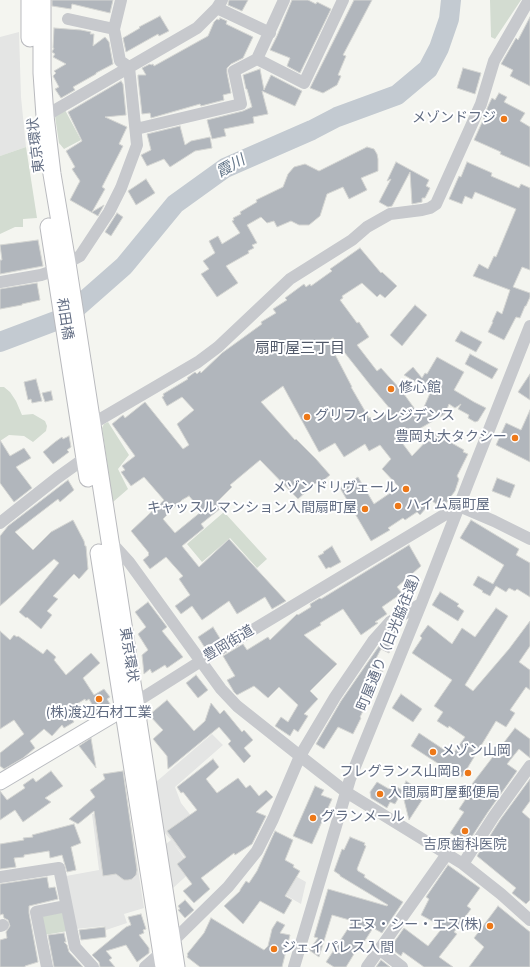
<!DOCTYPE html>
<meta charset="utf-8">
<style>
body{margin:0}
canvas{display:block;background:#f4f5f0}
</style>
<canvas width="530" height="967"></canvas>
<script>
const context = document.querySelector('canvas').getContext('2d');
context.lineJoin = 'round';
function paint(path, color) {
  context.fillStyle = color;
  context.fill(path, 'evenodd');
}
function shape(rows) {
  const path = new Path2D();
  for (const r of rows) {
    path.moveTo(r[0], r[1]);
    for (let i = 2; i < r.length; i += 2) path.lineTo(r[i], r[i + 1]);
  }
  return path;
}
function trace(path, color, width, dash) {
  context.strokeStyle = color;
  context.lineWidth = width;
  context.lineCap = dash ? 'butt' : 'round';
  context.setLineDash(dash || []);
  context.stroke(path);
}
function drawText(font, color, halo, rows, align = 'center') {
  context.font = font + ' "Titillium Web","Noto Sans JP",sans-serif';
  context.lineWidth = 4;
  context.setLineDash([]);
  context.textBaseline = 'middle';
  context.strokeStyle = halo;
  context.fillStyle = color;
  for (const [text, x, y, turn = 0] of rows) {
    context.save();
    context.translate(x, y);
    context.rotate((+turn || 0) * Math.PI / 180);
    context.textAlign = isNaN(turn) ? turn : align;
    if (halo) context.strokeText(text, 0, 0);
    context.fillText(text, 0, 0);
    context.restore();
  }
}
paint(shape([
 [19,32,21,97,26,147,0,156,0,37],
 [212,734,223,745,175,787,181,803,214,845,190,864,173,843,193,870,173,888,166,844,171,840,164,832,156,782],
 [120,810,121,820,130,818,144,908,124,914,127,923,106,930,105,926,75,929,66,876,99,870,92,814],
 [278,866,306,882,301,904,268,885]
]), '#e4e5e4');
paint(shape([
 [490,0,521,0,495,39,491,37],
 [65,110,81,140,64,149,59,143,55,116],
 [26,147,37,218,23,219,23,227,15,227,0,234,0,156],
 [0,387,4,387,10,392,16,401,22,415,33,414,45,421,47,426,46,431,33,442,24,436,9,435,0,441],
 [108,422,129,455,118,469,128,489,113,502,102,428,104,424],
 [224,512,267,559,257,568,230,538,202,562,187,544],
 [61,911,65,915,68,931,44,935,41,920,44,914]
]), '#d3dcd1');
trace(shape([
 [0,342,66,317,124,266,175,204,225,168,312,130,337,117,397,95,428,69,439,48,449,19,451,0]
]), '#c3cad1', 20);
const building = shape([
 [52,0,113,0,110,13,72,4,71,9,52,6,52,0],
 [229,0,248,0,242,11,228,5,229,0],
 [292,0,308,0,316,4,317,2,331,9,300,73,287,66,290,58,270,50,277,36,292,0],
 [354,0,372,0,343,55,346,56,338,75,341,76,337,85,323,93,310,88,354,0],
 [160,16,169,31,159,36,158,34,126,52,123,38,140,28,139,27,160,16],
 [530,17,530,86,510,76,513,70,501,64,516,38,518,40,530,17],
 [220,18,227,21,226,24,253,37,243,58,231,64,227,68,227,73,231,93,223,95,224,100,201,106,200,104,151,118,150,113,142,114,138,78,138,75,146,75,142,68,150,64,151,65,153,64,154,66,208,36,214,22,217,19,219,20,220,18],
 [54,28,81,30,91,32,90,34,94,34,93,46,105,37,109,42,113,64,96,73,96,74,73,87,75,90,61,98,55,89,59,87,53,76,56,73,54,71,66,64,53,57,55,54,52,52,54,48,53,48,54,28],
 [463,68,481,73,475,94,457,88,463,68],
 [260,69,264,90,271,75,302,91,295,106,262,91,268,114,253,117,254,123,224,129,226,136,212,139,207,120,243,111,252,107,247,89,246,89,243,75,260,69],
 [121,81,123,84,126,115,105,117,127,127,119,144,123,146,102,187,105,189,92,212,104,205,98,216,70,200,80,181,72,169,75,167,66,151,82,141,68,112,121,81],
 [499,93,507,97,504,102,525,113,520,121,530,127,530,167,500,154,501,152,474,140,484,118,483,118,489,104,492,98,495,100,499,93],
 [180,126,185,145,191,141,210,137,212,148,195,151,170,167,164,159,147,166,141,155,151,150,147,134,180,126],
 [367,147,374,149,377,154,378,159,378,171,361,178,367,190,349,199,343,187,327,194,320,216,309,225,299,225,291,221,277,227,274,221,267,223,261,217,247,225,257,243,252,245,254,248,248,251,249,253,226,266,238,283,217,297,201,274,209,269,203,261,215,253,209,241,218,236,222,244,240,233,232,221,234,220,233,218,241,214,240,212,257,202,256,200,283,187,288,174,294,167,305,164,319,171,367,147],
 [396,162,429,180,426,186,430,188,425,198,422,198,422,202,412,204,410,172,392,206,388,207,379,202,391,179,387,181,396,162],
 [467,162,492,173,491,176,519,188,521,184,530,188,530,270,522,267,513,287,530,293,530,297,526,306,525,306,520,318,516,317,504,340,488,332,493,322,492,322,497,311,502,314,510,290,473,276,479,264,488,269,494,256,496,257,516,209,475,192,472,199,465,196,462,204,449,199,459,176,461,177,467,162],
 [146,179,155,193,136,205,128,191,146,179],
 [117,213,123,217,111,236,105,232,117,213],
 [38,240,43,266,0,274,0,260,2,260,0,245,38,240],
 [360,248,381,273,382,272,397,286,385,298,380,294,377,297,362,283,342,296,343,298,340,300,357,323,359,322,369,337,357,345,377,371,381,368,401,390,420,416,431,391,404,375,413,367,422,378,425,373,427,374,437,357,464,372,454,390,474,402,486,408,478,421,475,422,468,418,469,415,458,409,461,404,455,408,449,404,445,414,400,440,412,456,434,433,464,450,463,452,468,454,457,476,459,479,455,491,444,506,442,508,432,501,420,515,417,512,405,520,403,518,388,528,390,530,371,541,340,488,358,477,374,504,399,487,382,469,391,459,380,445,369,451,365,444,344,457,335,443,319,452,283,386,261,402,295,440,296,439,316,459,330,475,318,485,316,483,298,499,260,460,230,485,232,487,217,502,221,508,201,524,204,528,182,546,199,567,229,539,286,601,272,609,265,597,237,614,229,601,202,620,192,606,181,614,175,606,190,595,179,579,183,576,166,557,150,569,143,560,149,555,148,554,149,553,131,531,164,500,144,477,131,486,121,472,125,470,122,466,135,456,112,424,123,415,125,418,145,402,183,449,189,445,177,424,194,410,182,397,167,406,162,397,164,396,163,394,188,379,187,378,195,372,197,374,200,371,201,373,222,353,262,324,261,322,276,313,273,309,287,300,285,298,304,284,306,287,310,284,311,286,332,271,330,269,360,248],
 [333,338,371,386,391,410,372,420,370,417,369,418,351,387,352,387,328,341,333,338],
 [189,496,202,511,175,533,163,519,182,500,189,496],
 [37,283,40,300,22,304,22,305,0,309,0,289,37,283],
 [415,305,427,315,402,346,390,335,415,305],
 [461,331,482,342,476,352,455,341,461,331],
 [470,354,498,369,492,379,465,364,470,354],
 [530,374,530,400,518,392,530,374],
 [36,379,42,401,32,403,31,399,28,400,24,382,36,379],
 [51,391,53,400,45,402,42,393,51,391],
 [530,410,530,462,496,445,506,423,521,430,530,410],
 [69,436,71,447,67,450,69,452,53,464,43,452,55,442,62,437,63,439,69,436],
 [0,440,10,456,24,448,31,458,16,467,32,488,14,502,0,483,0,440],
 [497,478,515,485,510,498,492,491,497,478],
 [68,480,74,490,60,502,58,499,15,532,33,550,51,532,73,520,84,541,85,546,86,546,88,569,79,579,74,574,53,596,58,599,47,611,52,615,41,629,27,617,26,618,19,612,59,563,54,559,0,606,0,536,8,526,68,480],
 [471,520,519,549,516,555,530,563,530,597,517,589,515,591,509,588,506,592,496,586,490,596,482,592,483,591,473,585,478,576,493,584,504,565,460,538,471,520],
 [409,545,421,566,397,587,402,593,382,607,387,614,375,622,378,623,361,635,343,609,320,623,321,625,304,635,337,664,310,691,318,699,304,714,308,716,298,732,294,729,290,736,275,726,281,717,288,722,298,705,279,687,268,698,254,686,237,695,234,692,227,680,235,676,223,656,243,644,247,650,268,637,270,640,297,614,298,615,311,607,310,604,320,598,321,599,409,545],
 [332,546,341,562,330,568,329,567,326,569,318,556,324,553,323,552,332,546],
 [440,592,459,604,457,606,464,611,458,621,432,605,440,592],
 [148,602,167,627,162,631,183,657,167,668,165,665,152,673,150,669,144,674,142,655,148,650,138,634,146,627,135,612,148,602],
 [496,608,508,616,465,685,473,691,509,649,530,621,530,646,519,662,530,670,530,690,526,687,510,710,515,713,506,727,496,721,462,777,449,769,448,770,411,746,419,733,452,755,465,737,449,726,448,728,437,721,443,712,434,706,452,680,412,653,422,638,420,636,428,625,452,644,462,628,475,637,496,608],
 [213,627,221,640,211,646,210,644,205,648,198,637,213,627],
 [394,629,396,630,393,639,394,639,389,653,381,649,372,666,383,671,360,717,361,718,353,734,338,727,324,749,316,744,341,701,379,646,394,629],
 [0,631,10,640,14,635,17,637,18,636,43,654,47,649,56,657,54,660,66,675,91,653,100,663,83,678,94,695,104,689,110,697,107,699,110,704,97,713,89,699,86,701,85,699,67,710,74,722,64,728,62,725,52,736,44,729,30,741,35,748,23,758,4,769,0,766,0,753,24,734,14,720,0,729,0,631],
 [196,675,208,690,198,698,186,683,196,675],
 [401,694,422,709,413,722,392,708,401,694],
 [167,700,194,731,205,721,211,703,220,714,224,710,242,732,244,730,253,740,244,748,251,756,244,763,228,744,231,741,219,727,168,769,167,756,153,739,163,730,149,715,167,700],
 [515,728,530,739,530,758,519,749,507,764,517,771,488,812,465,847,460,843,461,840,450,833,464,812,459,809,475,785,472,784,515,728],
 [91,738,96,768,79,746,91,738],
 [213,759,219,767,206,779,217,793,238,778,246,788,250,785,259,796,266,790,273,797,256,812,266,816,252,844,235,855,234,853,201,878,210,889,194,903,183,891,192,884,177,864,186,857,167,831,197,810,183,792,181,793,177,787,213,759],
 [51,771,63,786,45,798,51,802,23,822,15,810,0,820,0,791,7,800,25,788,23,785,33,778,36,782,51,771],
 [123,771,137,870,136,875,132,879,128,880,124,880,116,874,103,876,94,811,78,824,69,819,95,797,90,790,105,779,103,774,123,771],
 [530,779,530,801,522,812,530,819,530,900,526,904,512,893,516,888,477,856,500,820,530,779],
 [406,781,426,794,409,820,402,792,395,804,390,802,387,808,371,798,370,792,377,782,389,789,392,784,402,790,406,781],
 [315,786,324,790,321,795,332,799,312,844,293,836,315,786],
 [74,824,81,843,71,847,76,870,67,872,62,855,50,858,49,851,24,855,24,857,14,858,16,867,0,869,0,844,24,840,23,838,33,837,32,835,74,824],
 [275,831,293,840,285,860,294,865,293,867,300,871,285,896,292,900,284,914,260,901,243,924,224,906,240,891,240,890,246,881,249,883,257,871,275,831],
 [350,837,365,843,364,845,366,846,357,869,358,871,365,875,364,877,403,902,382,933,373,928,364,942,362,941,346,967,334,967,326,962,353,921,332,915,319,957,309,950,318,938,314,937,328,889,387,906,388,905,340,876,340,875,334,871,342,849,344,850,350,837],
 [448,865,480,888,467,906,471,909,454,932,457,934,439,957,453,967,424,967,403,952,401,956,390,948,404,928,428,946,443,927,421,915,429,899,426,897,448,865],
 [47,877,49,888,55,887,58,899,29,906,29,913,38,962,25,966,25,967,0,967,0,940,7,938,6,932,10,926,8,920,4,918,3,914,0,915,0,884,47,877],
 [185,900,194,910,185,918,178,910,180,909,178,906,185,900],
 [498,906,530,932,530,967,469,967,484,947,474,938,498,906],
 [141,914,146,929,143,930,144,933,139,935,149,948,149,953,137,962,126,945,106,951,112,958,109,960,115,967,100,967,99,962,92,955,126,927,131,925,128,917,141,914],
 [211,918,264,950,268,946,272,929,277,921,285,925,280,933,290,935,282,967,200,967,187,957,188,955,187,954,204,933,211,918],
 [105,927,106,937,81,940,79,930,105,927],
 [64,933,66,942,64,942,67,945,69,952,83,967,54,967,48,935,64,933],
 [381,960,390,967,376,967,381,960]
]);
paint(building, '#b1b6bc');
trace(building, '#d5d6d3', 1);
const major = shape([
 [0,782,133,703]
]);
const highway = shape([
 [30,0,30,38],
 [42,0,42,73,45,116,52,174,67,263,176,967],
 [49,227,88,478],
 [99,553,164,967]
]);
trace(major, '#b9bbc0', 17);
trace(highway, '#b9babe', 19);
trace(shape([
 [284,0,257,59,304,83,343,0],
 [217,8,270,33],
 [68,19,114,29],
 [45,116,197,28,217,8,222,0],
 [136,129,241,104,234,71,257,59],
 [67,263,80,256,109,212,121,188,137,145,129,67,120,61,114,29,121,0],
 [0,282,41,275,56,270],
 [92,424,198,362,218,347,290,279,352,240,367,227,390,214,422,210,430,208,436,204,481,104,494,61,529,0],
 [459,506,494,521,530,539],
 [0,523,57,478,85,458],
 [109,540,129,562,221,689,237,706,300,756,346,792,463,864,501,894,530,920],
 [136,702,201,661,459,506],
 [463,864,494,816,530,766],
 [0,877,59,868,75,947,93,967],
 [0,926,3,925],
 [172,942,228,887,257,851,273,819,300,756,335,697,373,641,390,622,421,604],
 [379,949,402,967],
 [47,967,36,912,66,906],
 [145,967,161,953],
 [294,967,350,779,421,604,468,483,530,326],
 [367,967,447,854]
]), '#c7c9cd', 12);
trace(major, '#fff', 15);
trace(highway, '#fff', 17);
for (const [x, y, r, color] of [
 [504,119,4,"#ed7818"],
 [391,389,4,"#ed7818"],
 [307,417,4,"#ed7818"],
 [515,438,4,"#ed7818"],
 [406,489,4,"#ed7818"],
 [398,506,4,"#ed7818"],
 [365,509,4,"#ed7818"],
 [99,699,4,"#ed7818"],
 [433,752,4,"#ed7818"],
 [468,773,4,"#ed7818"],
 [380,794,4,"#ed7818"],
 [313,818,4,"#ed7818"],
 [465,831,4,"#ed7818"],
 [490,926,4,"#ed7818"],
 [274,949,4,"#ed7818"]
]) {
  const dot = new Path2D();
  dot.arc(x, y, r, 0, 2 * Math.PI);
  context.fillStyle = color;
  context.fill(dot);
  trace(dot, '#fff', 1.5);
}
drawText('14px', '#626d83', '#fff', [
 ["メゾンドフジ",496,119,"right"],
 ["修心館",399,389],
 ["グリフィンレジデンス",315,417],
 ["豊岡丸大タクシー",507,438,"right"],
 ["メゾンドリヴェール",398,489,"right"],
 ["ハイム扇町屋",406,506],
 ["キャッスルマンション入間扇町屋",357,509,"right"],
 ["(株)渡辺石材工業",99,714,"center"],
 ["メゾン山岡",441,752],
 ["フレグランス山岡B",460,773,"right"],
 ["入間扇町屋郵便局",388,794],
 ["グランメール",321,818],
 ["吉原歯科医院",465,846,"center"],
 ["エヌ・シー・エス(株)",482,926,"right"],
 ["ジェイパレス入間",282,949]
], 'left');
drawText('14px', '#626d83', '#fff', [
 ["東京環状",37,145,-97],
 ["和田橋",64,319,81],
 ["町屋通り（日光脇往還）",391,639,-68],
 ["豊岡街道",229,644,-31],
 ["東京環状",128,655,81]
]);
drawText('italic 15px', '#627588', '#fff', [
 ["霞川",231,167,-29]
]);
drawText('15px', '#505868', '#fff', [
 ["扇町屋三丁目",300,349]
]);
</script>
